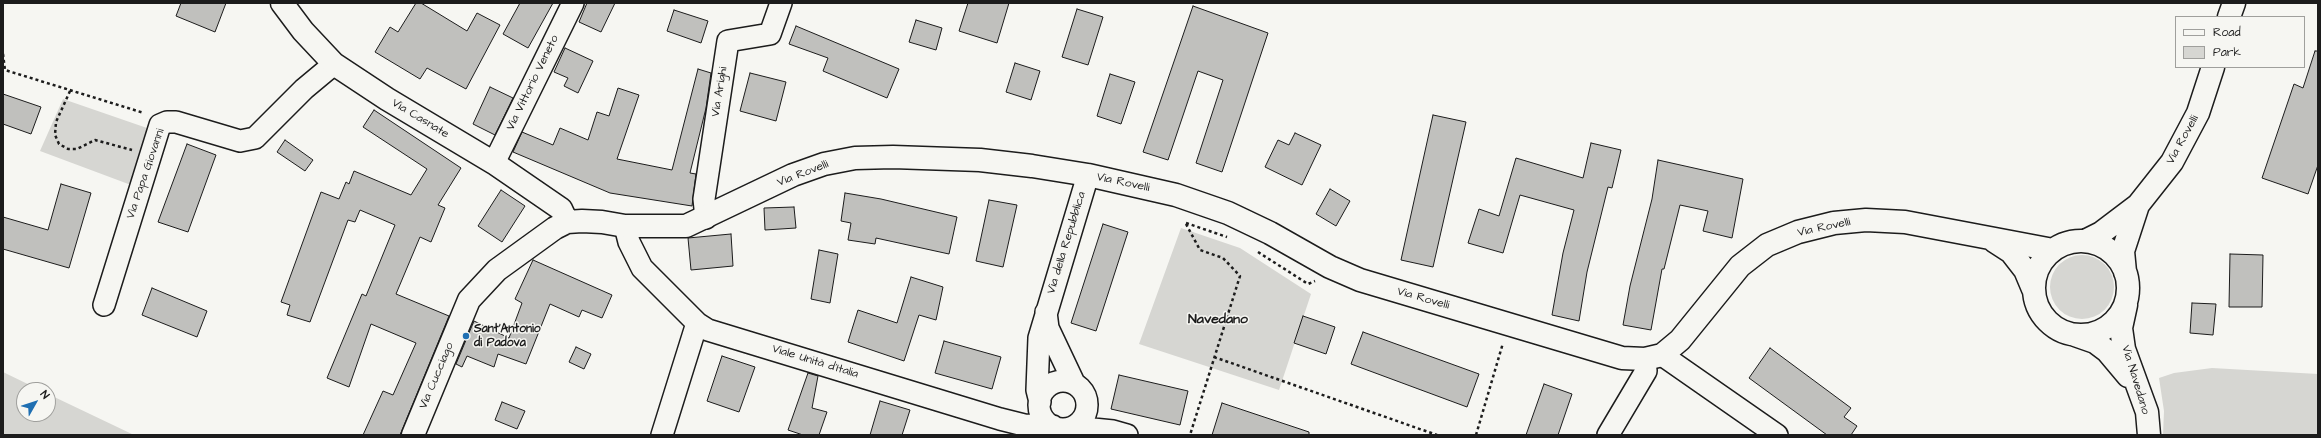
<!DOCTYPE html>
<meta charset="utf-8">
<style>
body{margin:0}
#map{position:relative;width:2321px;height:438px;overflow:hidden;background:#f6f6f2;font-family:"Architects Daughter",sans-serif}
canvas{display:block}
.frame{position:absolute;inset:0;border:4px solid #1c1c1c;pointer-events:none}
.legend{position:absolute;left:2175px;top:16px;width:130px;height:52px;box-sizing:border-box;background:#f6f6f2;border:1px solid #9f9f9c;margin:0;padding:5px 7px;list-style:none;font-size:12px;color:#1c1c1c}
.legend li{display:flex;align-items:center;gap:8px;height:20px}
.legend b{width:20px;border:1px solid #9f9f9c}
.north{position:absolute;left:16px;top:382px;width:40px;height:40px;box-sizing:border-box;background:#f6f6f2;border:1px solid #9f9f9c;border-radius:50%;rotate:51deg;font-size:11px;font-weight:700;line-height:16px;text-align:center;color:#1c1c1c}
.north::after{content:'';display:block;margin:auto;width:14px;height:18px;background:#1f6fb2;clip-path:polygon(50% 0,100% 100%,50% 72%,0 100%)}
</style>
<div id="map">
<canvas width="2321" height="438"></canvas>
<div class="frame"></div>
<ul class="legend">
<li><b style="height:5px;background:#f6f6f2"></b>Road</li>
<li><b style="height:11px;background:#d6d6d2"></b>Park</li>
</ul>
<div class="north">N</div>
</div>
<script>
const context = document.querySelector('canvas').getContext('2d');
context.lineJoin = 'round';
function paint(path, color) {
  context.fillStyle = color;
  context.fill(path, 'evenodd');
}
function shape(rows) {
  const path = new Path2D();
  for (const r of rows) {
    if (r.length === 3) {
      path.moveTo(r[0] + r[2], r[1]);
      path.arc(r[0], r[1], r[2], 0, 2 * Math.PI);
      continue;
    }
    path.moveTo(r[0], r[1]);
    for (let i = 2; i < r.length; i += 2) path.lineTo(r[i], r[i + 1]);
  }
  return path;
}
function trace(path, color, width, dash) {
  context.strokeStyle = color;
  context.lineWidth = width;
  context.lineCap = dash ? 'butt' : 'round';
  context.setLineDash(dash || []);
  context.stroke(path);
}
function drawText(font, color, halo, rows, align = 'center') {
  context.font = font + ' "Architects Daughter",sans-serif';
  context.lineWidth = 3;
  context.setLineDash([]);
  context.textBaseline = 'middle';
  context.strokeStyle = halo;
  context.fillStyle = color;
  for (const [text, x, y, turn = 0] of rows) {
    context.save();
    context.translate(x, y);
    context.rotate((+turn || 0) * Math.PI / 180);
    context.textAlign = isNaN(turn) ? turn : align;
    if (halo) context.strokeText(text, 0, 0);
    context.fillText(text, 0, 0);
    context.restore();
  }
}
paint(shape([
 [63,99,147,128,131,185,40,151],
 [1181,228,1240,248,1311,294,1279,390,1139,344],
 [2082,287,32],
 [2212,368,2318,374,2318,435,2163,435,2164,411,2159,378,2174,373],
 [3,372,40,390,24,390,24,414,48,414,48,394,134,435,3,435]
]), '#d6d6d2');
const building = shape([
 [181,3,226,3,215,32,176,16,181,3],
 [416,3,421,3,467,31,477,13,500,25,466,89,427,68,420,79,375,52,390,27,398,32,416,3],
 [520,3,553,3,528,48,503,34,520,3],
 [587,3,615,3,601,32,579,22,587,3],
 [968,3,1009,3,997,43,959,31,968,3],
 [1193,6,1268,33,1222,172,1196,163,1223,80,1198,71,1168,160,1143,152,1193,6],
 [1077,9,1103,17,1088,65,1062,57,1077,9],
 [674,10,708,21,701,43,667,31,674,10],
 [916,20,942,28,936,50,909,42,916,20],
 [796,26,899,69,887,98,823,71,828,58,789,44,796,26],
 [565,48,593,61,578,93,564,86,568,78,554,72,565,48],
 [2315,51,2318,51,2318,165,2308,194,2262,178,2294,84,2303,88,2315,51],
 [1015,63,1040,71,1031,100,1006,92,1015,63],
 [698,69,711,73,706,108,690,173,696,174,692,206,610,193,513,152,522,132,553,145,560,128,588,140,597,112,609,116,618,88,639,95,617,159,672,170,698,69],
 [750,73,786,82,776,121,740,111,750,73],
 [1110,74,1135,82,1121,124,1097,116,1110,74],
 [490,87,513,98,495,135,473,124,490,87],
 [3,94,41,107,31,134,3,124,3,94],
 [374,110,461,168,438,205,445,208,431,242,420,237,396,294,449,316,400,435,363,435,383,391,393,395,416,343,371,324,349,387,327,378,362,294,366,296,395,225,360,210,355,222,348,220,310,322,287,315,290,305,281,302,321,192,339,199,346,182,349,184,354,171,411,195,427,169,363,127,374,110],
 [1433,115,1466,122,1433,267,1401,260,1433,115],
 [1295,133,1321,145,1302,185,1265,167,1278,140,1289,145,1295,133],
 [285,140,313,160,305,171,277,152,285,140],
 [1591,143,1621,150,1612,188,1608,187,1587,272,1579,321,1552,315,1563,253,1574,210,1520,195,1503,253,1468,243,1479,209,1499,216,1516,158,1583,178,1591,143],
 [187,144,216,155,188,232,158,222,187,144],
 [1658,160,1743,179,1732,238,1703,231,1708,211,1680,205,1664,269,1662,269,1651,330,1623,325,1630,286,1652,199,1658,160],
 [61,184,91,193,69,268,3,249,3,217,48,230,61,184],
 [1330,189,1350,201,1336,226,1316,214,1330,189],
 [501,190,525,206,502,242,478,226,501,190],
 [845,193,881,199,957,217,949,254,876,238,875,244,848,240,851,223,841,221,845,193],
 [989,200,1017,205,1003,267,976,261,989,200],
 [794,207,796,228,765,230,764,208,794,207],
 [1103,224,1128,232,1096,331,1071,323,1103,224],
 [731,234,733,266,691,270,688,238,731,234],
 [819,250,838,254,830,303,811,299,819,250],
 [2230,254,2263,255,2262,307,2229,307,2230,254],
 [533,260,612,295,602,318,582,310,579,317,550,304,526,364,498,354,494,367,467,356,462,367,456,364,474,321,509,338,522,303,515,299,533,260],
 [911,277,943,287,936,320,919,315,904,361,848,342,858,310,897,323,911,277],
 [152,288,207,311,197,337,142,315,152,288],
 [2192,303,2216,304,2213,335,2190,333,2192,303],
 [1303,316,1335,327,1326,354,1294,343,1303,316],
 [1363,332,1479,374,1467,407,1351,364,1363,332],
 [944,341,1001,357,992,389,935,373,944,341],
 [576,347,591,354,584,369,569,362,576,347],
 [1770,348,1851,408,1844,417,1857,426,1851,435,1827,435,1749,378,1770,348],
 [722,356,755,367,739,412,707,401,722,356],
 [808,373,818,376,812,408,827,412,819,435,803,435,788,430,808,373],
 [1119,375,1188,391,1180,425,1111,409,1119,375],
 [1544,384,1572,394,1558,435,1526,435,1544,384],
 [880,401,910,410,902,435,870,435,880,401],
 [502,402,525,411,517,429,495,420,502,402],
 [1222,403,1309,432,1309,435,1212,435,1222,403]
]);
paint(building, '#c0c0bd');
trace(building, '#1c1c1c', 1);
const street = shape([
 [494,163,573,3],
 [706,218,704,199,728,41,770,34,781,3],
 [625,226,629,242,642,268,697,323,708,330,1000,419,1024,425,1053,426],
 [104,305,160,125,167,122,176,122,240,141,255,138,304,89,334,64],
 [1046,312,1048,328,1074,383],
 [1662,355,1777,435],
 [1063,405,24],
 [1040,402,1037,390,1039,338,1088,175],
 [1073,427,1113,431,1127,435],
 [662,435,697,323],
 [1608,435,1646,371,1645,359]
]);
const secondary = shape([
 [282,3,303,31,334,64,387,99,494,163,561,209,567,222],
 [2229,17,2234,3],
 [2081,288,47],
 [1994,241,2011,252,2025,270,2033,289],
 [2085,241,2101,233,2138,205,2172,162,2198,113,2213,67],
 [2125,272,2123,251,2138,205],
 [2126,305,2121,328,2124,349,2147,412,2149,435],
 [2075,335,2095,342,2107,351,2128,376],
 [413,435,469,300,497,270,555,228,567,222,582,221,602,222,625,226,686,226,793,175,824,164,855,158,893,157,980,160,1032,166,1088,175,1176,195,1228,213,1270,233,1330,267,1360,280,1622,358,1645,359,1662,355,1680,340,1740,266,1767,245,1798,232,1834,223,1866,220,1905,222,2053,250]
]);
trace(street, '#1c1c1c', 24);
trace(secondary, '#1c1c1c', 25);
trace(shape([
 [3,54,5,70,144,113],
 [70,91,56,122,55,135,59,144,68,149,77,149,95,140,132,150],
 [1186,223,1227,237],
 [1186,224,1200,250,1223,258,1240,276,1190,435],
 [1258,252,1308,284,1315,281],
 [1214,357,1437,435],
 [1476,435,1503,343]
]), '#1c1c1c', 2.5, [3, 3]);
trace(street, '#f6f6f2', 21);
trace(secondary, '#f6f6f2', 22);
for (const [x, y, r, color] of [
 [466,336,4,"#1f6fb2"]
]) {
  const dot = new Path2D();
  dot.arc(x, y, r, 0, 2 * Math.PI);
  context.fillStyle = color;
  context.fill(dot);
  trace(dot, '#f6f6f2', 1.5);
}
drawText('12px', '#1c1c1c', '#f6f6f2', [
 ["Via Vittorio Veneto",533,83,-64],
 ["Via Arighi",720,92,-81],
 ["Via Casnate",420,119,31],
 ["Via Rovelli",2183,140,-61],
 ["Via Papa Giovanni",146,174,-71],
 ["Via Rovelli",803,174,-21],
 ["Via Rovelli",1123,183,12],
 ["Via Rovelli",1824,228,-12],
 ["Via della Repubblica",1067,243,-73],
 ["Via Rovelli",1423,299,16],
 ["Viale Unità d'Italia",815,362,17],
 ["Via Cucciago",437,376,-67],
 ["Via Navedano",2135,380,73]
]);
drawText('bold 12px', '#1c1c1c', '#f6f6f2', [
 ["Sant'Antonio",474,329],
 ["di Padova",474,343]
], 'left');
drawText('bold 14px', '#1c1c1c', '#f6f6f2', [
 ["Navedano",1218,320]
]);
</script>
